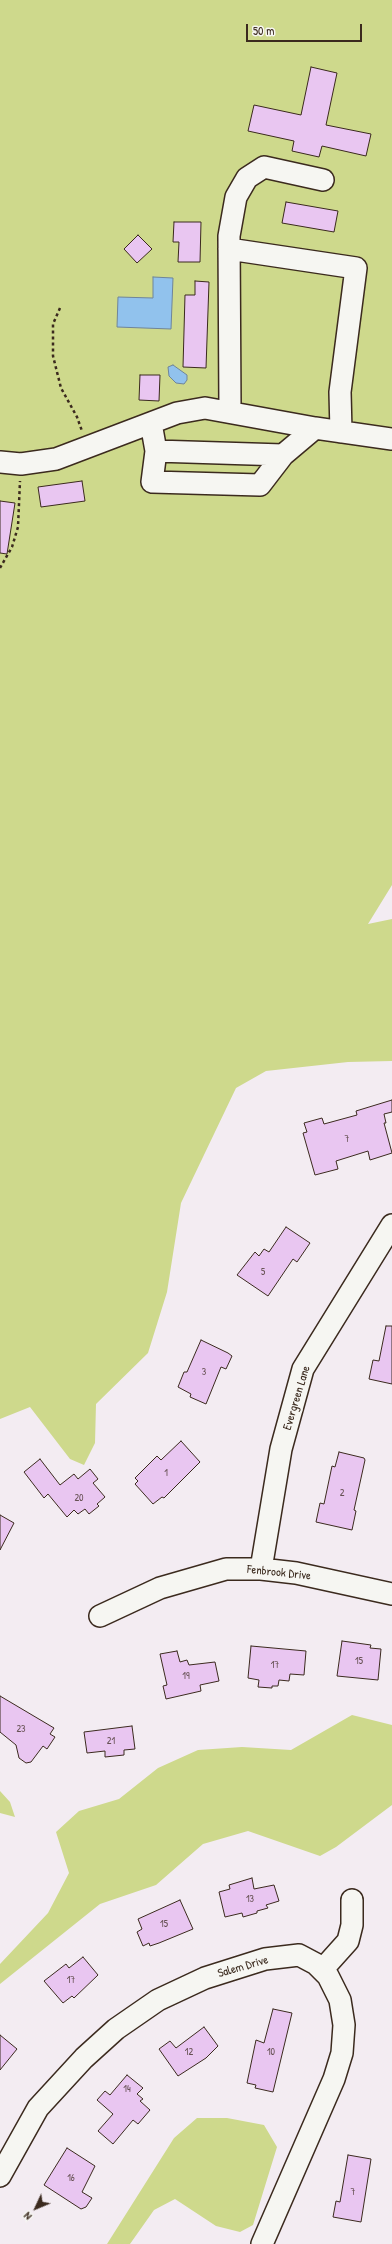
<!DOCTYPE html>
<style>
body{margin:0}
#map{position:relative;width:392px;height:2244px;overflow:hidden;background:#f3ecf2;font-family:"Patrick Hand",sans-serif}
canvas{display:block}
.north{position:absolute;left:16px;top:2188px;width:40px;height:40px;-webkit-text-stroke:3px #f6f6f2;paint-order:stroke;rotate:226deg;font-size:11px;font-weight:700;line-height:16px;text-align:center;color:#3b2a1e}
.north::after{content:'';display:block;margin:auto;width:14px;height:18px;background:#3b2a1e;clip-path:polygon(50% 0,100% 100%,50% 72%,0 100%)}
.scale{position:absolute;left:246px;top:24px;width:116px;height:18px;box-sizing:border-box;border:2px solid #3b2a1e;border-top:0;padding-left:5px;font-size:12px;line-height:14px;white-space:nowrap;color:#3b2a1e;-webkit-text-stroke:3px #f6f6f2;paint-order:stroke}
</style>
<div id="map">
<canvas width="392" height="2244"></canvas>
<div class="north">N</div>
<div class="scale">50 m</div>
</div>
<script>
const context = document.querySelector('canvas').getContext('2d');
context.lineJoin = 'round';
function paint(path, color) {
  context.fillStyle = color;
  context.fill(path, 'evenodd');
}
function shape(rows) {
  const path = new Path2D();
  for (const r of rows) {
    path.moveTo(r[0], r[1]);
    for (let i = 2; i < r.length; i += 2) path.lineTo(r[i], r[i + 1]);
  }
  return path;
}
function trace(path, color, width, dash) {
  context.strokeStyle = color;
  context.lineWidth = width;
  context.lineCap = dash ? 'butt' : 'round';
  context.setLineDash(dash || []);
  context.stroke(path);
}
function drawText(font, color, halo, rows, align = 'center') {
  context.font = font + ' "Patrick Hand",sans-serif';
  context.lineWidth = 4;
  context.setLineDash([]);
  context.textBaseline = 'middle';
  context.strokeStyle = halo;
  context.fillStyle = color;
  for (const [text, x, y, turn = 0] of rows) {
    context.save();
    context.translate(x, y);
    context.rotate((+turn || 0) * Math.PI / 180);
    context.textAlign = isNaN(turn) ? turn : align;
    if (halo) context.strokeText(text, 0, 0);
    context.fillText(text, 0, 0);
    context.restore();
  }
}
paint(shape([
 [0,0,392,0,392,885,368,924,392,919,392,1061,348,1062,266,1071,236,1088,181,1203,167,1292,148,1353,96,1404,95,1443,84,1465,70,1459,30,1407,0,1419],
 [352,1715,392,1725,392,1805,336,1847,320,1856,248,1831,203,1844,156,1885,100,1904,0,1984,0,1964,48,1913,69,1873,56,1832,79,1811,119,1799,158,1768,198,1750,242,1747,291,1750],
 [0,1791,10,1802,15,1817,0,1813],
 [197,2118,227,2118,264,2125,277,2147,253,2225,240,2232,216,2226,175,2199,154,2210,130,2244,107,2244,174,2138]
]), '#ced98c');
const water = shape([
 [153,277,173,278,171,329,117,327,118,297,153,298,153,277],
 [173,365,187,375,187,380,184,384,176,383,169,376,168,367,173,365]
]);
paint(water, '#91c2ed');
trace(water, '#6f859a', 1);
const building = shape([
 [311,67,337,73,326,125,371,134,366,156,322,146,319,157,292,151,294,141,248,131,254,105,301,115,311,67],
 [286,202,338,211,334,232,282,223,286,202],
 [174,222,201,222,200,262,178,262,179,242,173,242,174,222],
 [138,235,152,249,137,263,124,249,138,235],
 [195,281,209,282,206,368,183,367,185,295,195,295,195,281],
 [140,375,160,375,159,401,139,400,140,375],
 [82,481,85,501,41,507,38,487,82,481],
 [0,501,15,503,7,554,0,553,0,501],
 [392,1100,392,1112,384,1114,386,1123,384,1123,392,1153,370,1160,368,1151,336,1161,338,1169,315,1175,303,1133,307,1132,304,1123,322,1118,324,1124,357,1115,356,1111,392,1100],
 [286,1227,310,1243,297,1262,293,1259,268,1296,237,1275,255,1252,259,1256,264,1249,269,1252,286,1227],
 [386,1326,392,1326,392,1384,369,1379,373,1360,379,1361,386,1326],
 [201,1340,228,1353,232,1356,226,1369,221,1367,206,1404,190,1397,191,1394,178,1387,184,1372,187,1372,201,1340],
 [181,1441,200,1462,164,1498,162,1497,153,1504,135,1484,138,1481,135,1478,157,1456,161,1460,181,1441],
 [339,1452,364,1458,365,1460,354,1510,356,1511,352,1530,316,1522,320,1503,324,1504,332,1466,335,1467,339,1452],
 [40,1459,60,1485,74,1474,78,1479,90,1469,98,1479,93,1483,105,1497,97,1504,99,1506,89,1514,85,1509,78,1514,74,1510,67,1517,48,1494,44,1498,24,1472,40,1459],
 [0,1515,14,1523,0,1550,0,1515],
 [342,1641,371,1645,370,1648,381,1649,378,1680,337,1676,342,1641],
 [251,1646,306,1651,304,1675,290,1674,289,1681,279,1680,278,1686,272,1686,272,1688,258,1687,259,1680,248,1678,251,1646],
 [177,1651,180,1662,187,1660,189,1665,215,1662,219,1681,200,1685,201,1691,166,1699,163,1686,167,1685,160,1654,177,1651],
 [0,1696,54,1728,50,1734,55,1737,47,1749,43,1746,31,1762,26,1763,19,1758,16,1745,0,1732,0,1696],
 [132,1726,135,1749,124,1750,124,1755,105,1757,105,1751,87,1753,84,1732,132,1726],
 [252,1878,254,1889,274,1885,279,1901,266,1905,268,1908,257,1911,257,1913,243,1917,242,1913,225,1917,219,1892,230,1889,229,1885,252,1878],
 [180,1900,193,1929,159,1943,150,1946,149,1943,143,1946,137,1932,142,1929,138,1919,180,1900],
 [83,1957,98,1975,74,1998,72,1996,63,2003,44,1981,66,1964,69,1968,83,1957],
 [273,2009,292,2013,273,2092,255,2088,256,2085,247,2083,256,2040,264,2043,273,2009],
 [204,2027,218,2046,206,2058,178,2076,159,2049,170,2041,176,2048,204,2027],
 [0,2035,17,2049,0,2070,0,2035],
 [127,2075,143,2088,137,2094,143,2099,140,2101,150,2110,138,2124,133,2120,113,2144,98,2131,113,2114,97,2100,105,2091,110,2095,127,2075],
 [67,2148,95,2166,82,2192,92,2198,86,2207,81,2209,44,2185,67,2148],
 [348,2155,371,2159,361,2222,333,2217,336,2201,340,2202,348,2155]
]);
paint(building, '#e9c6f1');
trace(building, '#3b2a1e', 1);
const minor = shape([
 [229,249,356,268,340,392,341,432],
 [230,411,229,236,236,197,247,178,264,167,323,180],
 [151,423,156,451,152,482,260,485,283,455,315,428],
 [156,451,283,455],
 [0,462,21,464,56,459,177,413,205,408,315,428,392,439],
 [261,1569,281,1449,303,1369,392,1225],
 [100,1616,160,1588,226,1569,261,1569,296,1573,392,1594],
 [322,1970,348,1941,352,1925,352,1900],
 [0,2176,38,2108,84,2058,116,2029,158,2000,205,1978,265,1959,299,1955,316,1964,328,1976,340,2000,344,2025,342,2053,334,2079,262,2244]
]);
trace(minor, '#3b2a1e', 24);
trace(shape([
 [60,308,53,324,53,356,61,388,77,417,82,431],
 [0,568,12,547,18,527,20,481]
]), '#3b2a1e', 2.5, [3, 3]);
trace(minor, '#f6f6f2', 21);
drawText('10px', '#665153', null, [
 ["7",347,1139],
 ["5",263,1272],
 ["3",204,1372],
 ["1",166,1473],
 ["2",342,1493],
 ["20",79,1498],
 ["15",359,1661],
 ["17",275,1665],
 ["19",186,1676],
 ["23",21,1729],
 ["21",111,1741],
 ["13",250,1899],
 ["15",164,1924],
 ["17",71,1980],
 ["12",189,2052],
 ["10",271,2052],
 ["14",127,2089],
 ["16",71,2178],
 ["7",353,2192]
]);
drawText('12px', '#3b2a1e', '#f6f6f2', [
 ["Evergreen Lane",297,1398,-73],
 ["Fenbrook Drive",279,1573,6],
 ["Salem Drive",243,1967,-16]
]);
</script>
